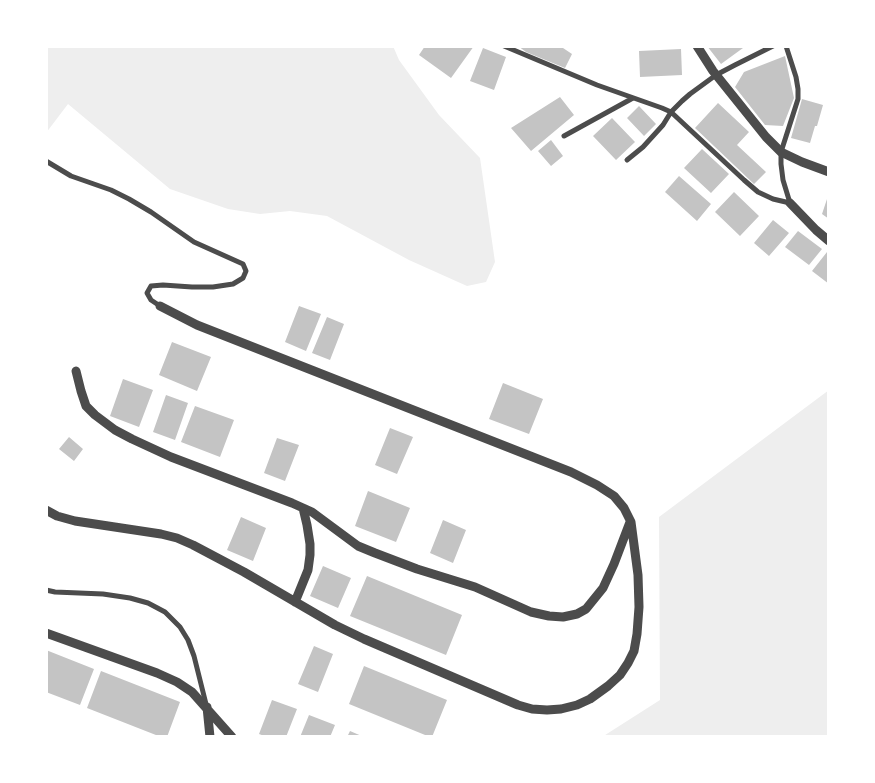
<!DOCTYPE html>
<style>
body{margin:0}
#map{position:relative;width:875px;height:783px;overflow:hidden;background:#fff;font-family:Roboto,sans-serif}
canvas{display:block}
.frame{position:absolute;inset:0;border:48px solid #fff;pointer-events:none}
</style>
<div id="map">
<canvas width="875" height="783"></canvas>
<div class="frame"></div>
</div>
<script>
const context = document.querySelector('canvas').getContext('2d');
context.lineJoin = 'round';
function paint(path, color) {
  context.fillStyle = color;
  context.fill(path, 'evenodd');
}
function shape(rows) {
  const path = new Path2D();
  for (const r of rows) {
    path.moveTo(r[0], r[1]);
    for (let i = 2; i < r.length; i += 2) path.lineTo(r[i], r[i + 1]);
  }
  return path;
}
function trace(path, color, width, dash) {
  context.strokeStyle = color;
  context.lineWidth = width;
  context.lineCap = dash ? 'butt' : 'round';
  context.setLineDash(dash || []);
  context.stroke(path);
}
paint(shape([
 [46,46,393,46,399,60,439,115,480,158,495,262,486,282,467,286,409,260,327,216,290,211,260,214,228,209,170,189,68,104,46,133],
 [829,390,829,737,602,737,660,700,659,517]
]), '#eee');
paint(shape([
 [425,46,474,46,451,78,419,55],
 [518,46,560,46,572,54,565,68,526,52],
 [707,46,742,46,743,48,721,64],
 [483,48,506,57,494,90,470,81],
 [681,49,682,75,640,77,639,51],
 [785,56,794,98,783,126,765,125,735,87,744,72],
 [560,97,574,115,531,151,511,128],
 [802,99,823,105,817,126,815,126,810,143,791,138],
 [718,103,749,132,737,145,766,172,754,184,695,128],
 [639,106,656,124,644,136,627,118],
 [612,118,635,142,616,160,593,136],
 [551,140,563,156,551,166,538,151],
 [702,149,729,174,711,193,684,168],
 [679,176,711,204,697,221,665,192],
 [734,192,759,216,740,236,715,212],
 [828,196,829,196,829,219,822,214],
 [773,220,789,233,769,256,754,243],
 [798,231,822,249,809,265,785,247],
 [827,252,829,254,829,284,812,271],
 [299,306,321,314,306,351,285,342],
 [327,317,344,324,330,360,312,353],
 [172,342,211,357,197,391,159,375],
 [123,379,153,390,139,427,110,416],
 [503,383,543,399,529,434,489,419],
 [166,395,188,403,175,440,153,432],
 [195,406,234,420,220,457,181,442],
 [390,428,413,437,397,474,375,465],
 [69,437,83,449,74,461,59,449],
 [277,438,299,445,285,481,264,473],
 [368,491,410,508,396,542,355,526],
 [241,517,266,528,253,561,227,550],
 [443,520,466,530,453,563,430,553],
 [323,566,351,578,338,608,310,596],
 [367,576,462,615,446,655,350,616],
 [314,646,333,654,318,692,298,684],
 [46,650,94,669,80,705,46,692],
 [364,666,447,700,432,737,430,737,349,704],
 [101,671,180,702,167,737,161,737,87,708],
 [272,700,297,709,286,737,267,737,259,734],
 [309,715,335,725,330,737,300,737],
 [350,731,364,737,347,737]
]), '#c4c4c4');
trace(shape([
 [504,46,597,85,662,108,671,112,744,180,758,192,773,199,790,203],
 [786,46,796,77,798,89,798,99,781,152,781,164,783,180,790,203],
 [564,136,633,98],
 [627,160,643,147,663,125,671,112,682,101,690,94,716,75,735,65,773,46],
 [46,161,71,176,111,190,129,199,151,212,194,242,243,264,246,271,243,278,233,284,213,287,192,287,163,285,151,286,147,293,151,300,160,306],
 [46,590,55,592,103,594,130,598,148,603,165,612,180,627,188,640,194,656,206,704]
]), '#4c4c4c', 5);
trace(shape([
 [697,46,713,71,766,137,781,152,802,162,829,172],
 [790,203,816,230,829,241],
 [76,371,81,391,86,406,95,415,115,430,132,439,171,457,292,503,312,512,358,546,375,553,417,569,475,587,531,612,549,616,563,617,577,614,586,609,603,588,614,564,630,522],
 [46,510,57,516,75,521,161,534,177,538,193,545,244,572,335,625,364,639,518,705,532,709,547,710,561,709,577,705,590,699,608,686,620,675,628,663,634,651,637,634,639,607,638,575,631,522,624,508,614,496,597,485,571,472,197,325,160,306],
 [295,602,308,570,310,555,310,544,307,525,303,508],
 [46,633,157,673,177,682,192,692,232,737],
 [207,707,210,737]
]), '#4c4c4c', 9);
</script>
